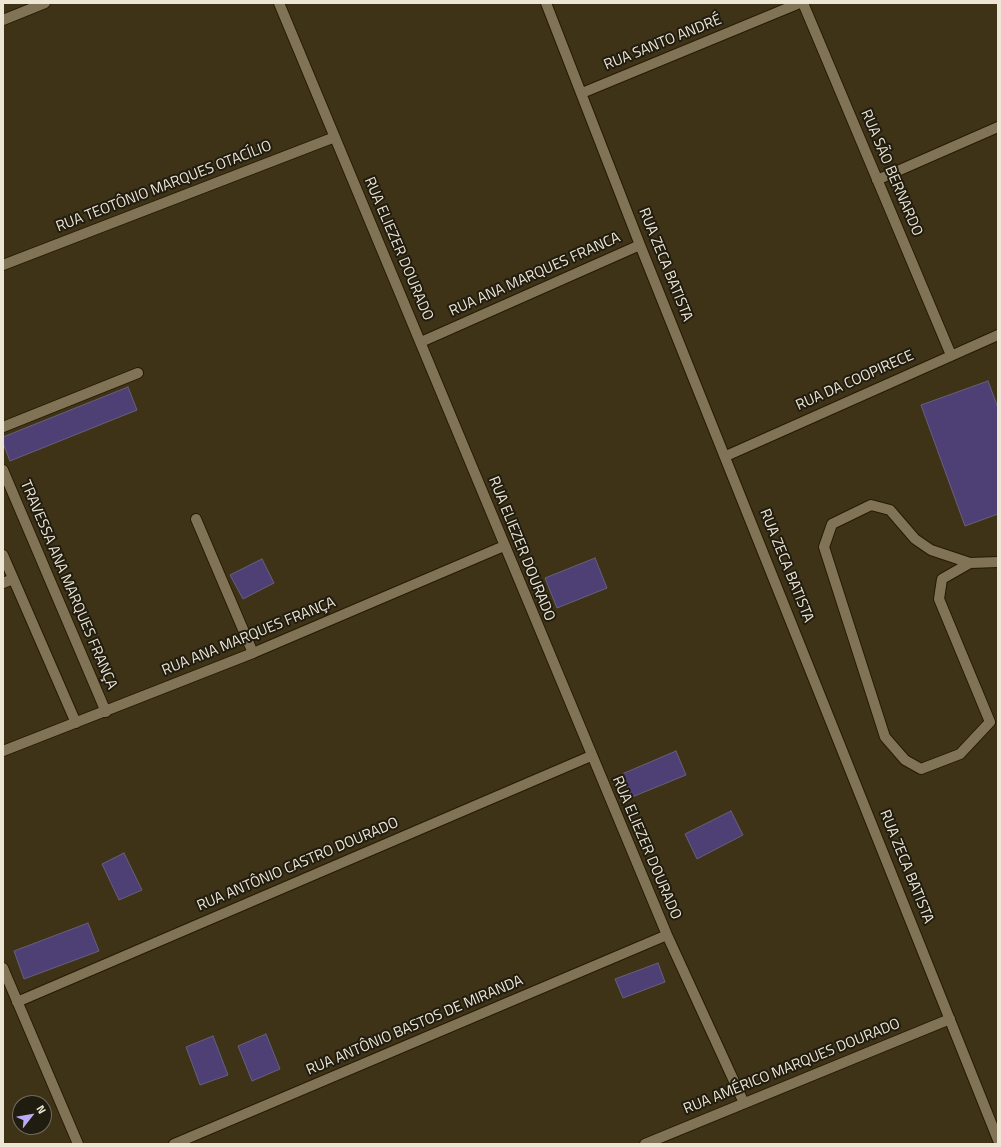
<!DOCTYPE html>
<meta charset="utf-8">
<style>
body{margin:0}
#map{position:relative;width:1001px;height:1147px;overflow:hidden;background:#3f3317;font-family:"Titillium Web",sans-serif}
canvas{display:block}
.frame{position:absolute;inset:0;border:4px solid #ede6d5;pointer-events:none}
.north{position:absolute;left:12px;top:1095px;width:40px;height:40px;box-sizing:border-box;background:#211c10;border:1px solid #736d5f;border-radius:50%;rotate:59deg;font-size:11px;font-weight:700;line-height:16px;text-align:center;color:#ede6d5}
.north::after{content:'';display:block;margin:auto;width:14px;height:18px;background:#bbaaf6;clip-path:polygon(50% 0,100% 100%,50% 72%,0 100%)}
</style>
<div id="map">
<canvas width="1001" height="1147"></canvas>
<div class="frame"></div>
<div class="north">N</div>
</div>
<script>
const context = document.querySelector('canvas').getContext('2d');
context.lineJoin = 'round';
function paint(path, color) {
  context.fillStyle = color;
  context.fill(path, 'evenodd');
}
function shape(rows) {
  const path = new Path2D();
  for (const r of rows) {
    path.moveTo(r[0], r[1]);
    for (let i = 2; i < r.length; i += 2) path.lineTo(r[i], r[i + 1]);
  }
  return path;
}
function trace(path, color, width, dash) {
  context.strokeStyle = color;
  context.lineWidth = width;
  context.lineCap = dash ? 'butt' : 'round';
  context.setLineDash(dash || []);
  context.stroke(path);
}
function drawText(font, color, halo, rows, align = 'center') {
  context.font = font + ' "Titillium Web",sans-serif';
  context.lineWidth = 4;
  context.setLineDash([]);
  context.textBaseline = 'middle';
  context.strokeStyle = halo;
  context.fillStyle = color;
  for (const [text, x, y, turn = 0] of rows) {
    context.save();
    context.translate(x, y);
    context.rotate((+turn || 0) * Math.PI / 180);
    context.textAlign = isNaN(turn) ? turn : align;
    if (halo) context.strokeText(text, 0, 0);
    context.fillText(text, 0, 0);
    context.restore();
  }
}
const building = shape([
 [988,381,998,408,998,514,965,526,921,405,988,381],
 [128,387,137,410,10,461,3,443,3,437,128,387],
 [595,558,607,588,557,608,545,578,595,558],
 [262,559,274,583,243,599,230,575,262,559],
 [676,751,686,775,632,797,622,774,676,751],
 [731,811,743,835,697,859,685,834,731,811],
 [124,853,142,890,119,900,102,864,124,853],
 [88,923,99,951,24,979,14,951,88,923],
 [658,963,665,982,623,998,615,979,658,963],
 [266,1034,280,1069,252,1081,238,1046,266,1034],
 [213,1036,228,1075,200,1085,186,1047,213,1036]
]);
paint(building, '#4e4075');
trace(building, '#66607d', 1);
const lane = shape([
 [3,427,138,373],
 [196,519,253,653],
 [970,563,942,579,939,599,990,722,960,754,921,769,905,760,885,737,824,547,832,524,871,505,890,510,915,539,931,550,970,563,998,562],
 [3,583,13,579]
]);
const street = shape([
 [279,3,667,935,744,1103],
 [546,3,640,245,998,1140],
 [803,3,951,355],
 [3,20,45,3],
 [582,93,800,3],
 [877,180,998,127],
 [3,265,335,137],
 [421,342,640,245],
 [726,456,998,335],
 [3,470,106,712],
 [3,555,76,723],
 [3,751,253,653,504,546],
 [3,968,78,1144],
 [17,1002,591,756],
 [174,1144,667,935],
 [645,1144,950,1019]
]);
trace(lane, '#261a00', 12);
trace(street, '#261a00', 12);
trace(lane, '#817355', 10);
trace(street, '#817355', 10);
drawText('15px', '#ede6d5', '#211c10', [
 ["RUA SANTO ANDRÉ",663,43,-22],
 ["RUA SÃO BERNARDO",891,173,67],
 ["RUA TEOTÔNIO MARQUES OTACÍLIO",164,187,-21],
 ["RUA ELIEZER DOURADO",398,249,67],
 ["RUA ZECA BATISTA",665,265,68],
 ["RUA ANA MARQUES FRANCA",535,275,-24],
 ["RUA DA COOPIRECE",855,381,-24],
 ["RUA ELIEZER DOURADO",521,549,68],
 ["RUA ZECA BATISTA",786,566,68],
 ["TRAVESSA ANA MARQUES FRANÇA",68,585,67],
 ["RUA ANA MARQUES FRANÇA",249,637,-22],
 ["RUA ELIEZER DOURADO",646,848,67],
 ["RUA ANTÔNIO CASTRO DOURADO",298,865,-23],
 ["RUA ZECA BATISTA",906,867,68],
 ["RUA ANTÔNIO BASTOS DE MIRANDA",415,1026,-23],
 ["RUA AMÉRICO MARQUES DOURADO",792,1067,-22]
]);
</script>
